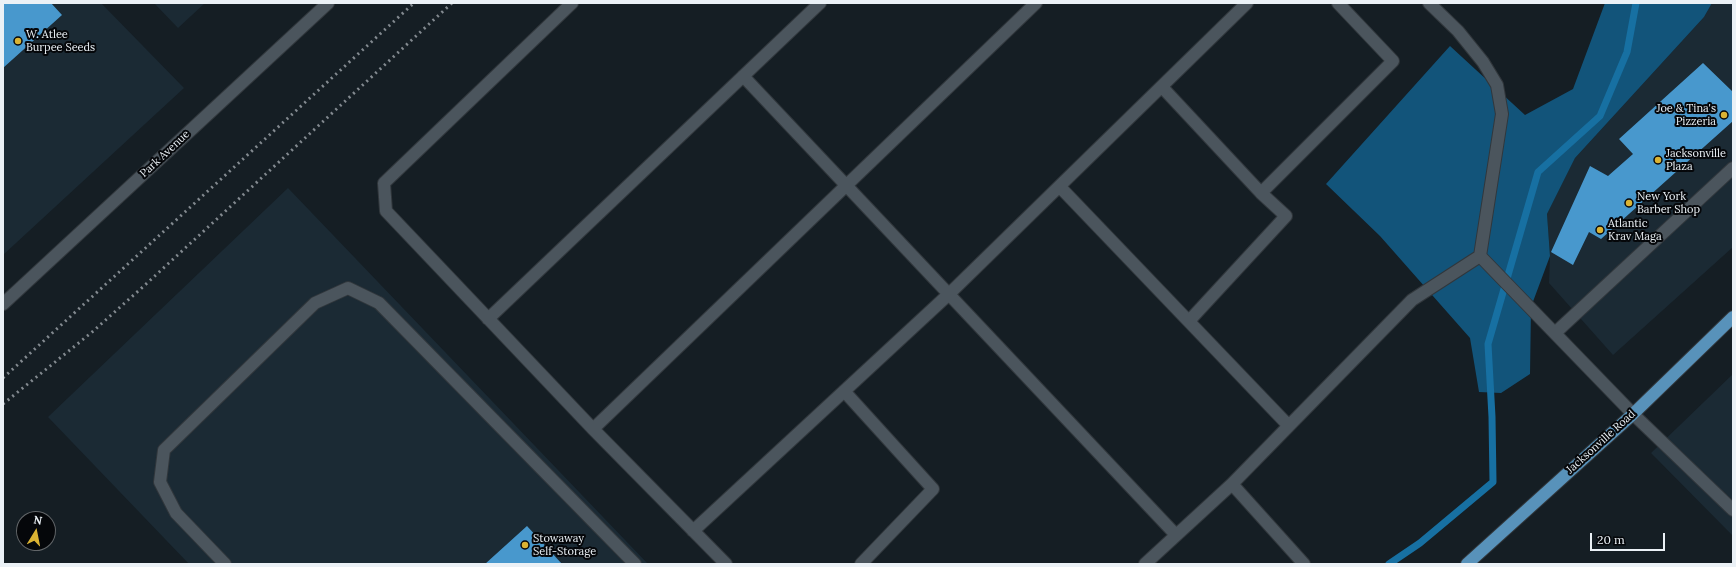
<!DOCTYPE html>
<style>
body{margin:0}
#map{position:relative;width:1736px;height:567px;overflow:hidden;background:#151e24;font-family:Lora,serif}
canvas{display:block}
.frame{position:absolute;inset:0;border:4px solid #ebf1f6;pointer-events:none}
.north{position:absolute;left:16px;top:511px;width:40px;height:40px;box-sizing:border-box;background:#05070a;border:1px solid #616568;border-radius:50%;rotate:10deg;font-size:11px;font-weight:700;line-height:16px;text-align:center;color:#ebf1f6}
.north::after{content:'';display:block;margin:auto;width:14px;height:18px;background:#dab333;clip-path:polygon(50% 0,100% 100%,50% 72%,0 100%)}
.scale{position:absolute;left:1590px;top:533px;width:75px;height:18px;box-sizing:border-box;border:2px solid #ebf1f6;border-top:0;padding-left:5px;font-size:12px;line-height:14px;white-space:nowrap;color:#ebf1f6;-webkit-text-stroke:3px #05070a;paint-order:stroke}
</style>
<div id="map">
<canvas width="1736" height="567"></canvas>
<div class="frame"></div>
<div class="north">N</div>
<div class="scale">20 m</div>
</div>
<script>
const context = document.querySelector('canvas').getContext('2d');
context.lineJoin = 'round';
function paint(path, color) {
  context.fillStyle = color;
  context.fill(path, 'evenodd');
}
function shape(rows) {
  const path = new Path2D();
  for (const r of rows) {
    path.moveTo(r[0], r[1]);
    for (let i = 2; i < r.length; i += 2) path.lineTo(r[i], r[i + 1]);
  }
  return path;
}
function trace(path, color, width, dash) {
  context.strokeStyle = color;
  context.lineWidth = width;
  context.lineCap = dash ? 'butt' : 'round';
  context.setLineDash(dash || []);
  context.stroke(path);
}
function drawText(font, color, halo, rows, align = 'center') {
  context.font = font + ' Lora,serif';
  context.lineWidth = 4;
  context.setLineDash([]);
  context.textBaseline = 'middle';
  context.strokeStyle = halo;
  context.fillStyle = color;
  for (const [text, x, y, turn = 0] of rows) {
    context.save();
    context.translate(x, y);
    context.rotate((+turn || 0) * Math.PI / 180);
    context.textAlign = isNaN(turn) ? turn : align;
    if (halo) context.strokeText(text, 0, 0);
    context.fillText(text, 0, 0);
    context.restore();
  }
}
paint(shape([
 [3,3,101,3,184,88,3,255],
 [154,3,205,3,178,28],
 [1712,3,1733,3,1733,247,1613,355,1549,283,1550,256,1547,214,1575,158,1704,17],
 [288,188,648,564,189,564,48,417],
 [1733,374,1733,536,1651,453]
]), '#1b2a34');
paint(shape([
 [1605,3,1712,3,1704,17,1575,158,1547,214,1550,256,1531,307,1530,374,1501,393,1479,392,1470,338,1380,236,1326,184,1450,46,1525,115,1573,89]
]), '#12547a');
trace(shape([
 [1389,564,1420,543,1493,482,1492,417,1488,344,1538,172,1600,116,1627,52,1636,3]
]), '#1770a2', 7);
paint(shape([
 [3,3,51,3,62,15,3,68],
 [1703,63,1733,92,1733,121,1601,239,1589,232,1573,265,1551,252,1590,166,1608,176,1633,154,1619,139],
 [527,526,562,564,485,564]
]), '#4898cd');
const minor = shape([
 [572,3,384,183,386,211,593,429,726,564],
 [1429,3,1458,31,1483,62,1497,85,1502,114,1480,256],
 [743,76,1176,535],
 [1162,87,1261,193],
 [1060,187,1288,425],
 [3,304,328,3],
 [488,319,820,3],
 [1189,321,1286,216,1261,193,1393,61,1338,3],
 [1555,333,1733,168],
 [844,391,933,489,861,564],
 [593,429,1036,3],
 [693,531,949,294,1247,3],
 [225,564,176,513,160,482,164,450,315,303,348,288,379,303,635,564],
 [1145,564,1232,484],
 [1304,564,1232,484,1412,300,1480,256,1633,414,1733,510]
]);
const major = shape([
 [1467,564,1633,414,1733,317]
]);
trace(minor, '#31373c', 14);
trace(major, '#31373c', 14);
trace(minor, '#4b555d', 12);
trace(major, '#5892ba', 12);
trace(shape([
 [3,378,414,3],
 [3,404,91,333,145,285,452,3]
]), '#838a90', 3, [2, 4]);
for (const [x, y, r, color] of [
 [18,41,4,"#dab333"],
 [1724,115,4,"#dab333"],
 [1658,160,4,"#dab333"],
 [1629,203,4,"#dab333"],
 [1600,230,4,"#dab333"],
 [525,545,4,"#dab333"]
]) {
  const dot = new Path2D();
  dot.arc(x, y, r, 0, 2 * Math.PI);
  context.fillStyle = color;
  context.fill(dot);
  trace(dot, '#05070a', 1.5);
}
drawText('11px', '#ebf1f6', '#05070a', [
 ["W. Atlee",26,35],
 ["Burpee Seeds",26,48],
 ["Joe & Tina's",1716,109,"right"],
 ["Pizzeria",1716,122,"right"],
 ["Jacksonville",1666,154],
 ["Plaza",1666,167],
 ["New York",1637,197],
 ["Barber Shop",1637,210],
 ["Atlantic",1608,224],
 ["Krav Maga",1608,237],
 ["Stowaway",533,539],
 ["Self-Storage",533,552]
], 'left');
drawText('11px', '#ebf1f6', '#05070a', [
 ["Park Avenue",165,154,-43],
 ["Jacksonville Road",1601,442,-42]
]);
</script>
